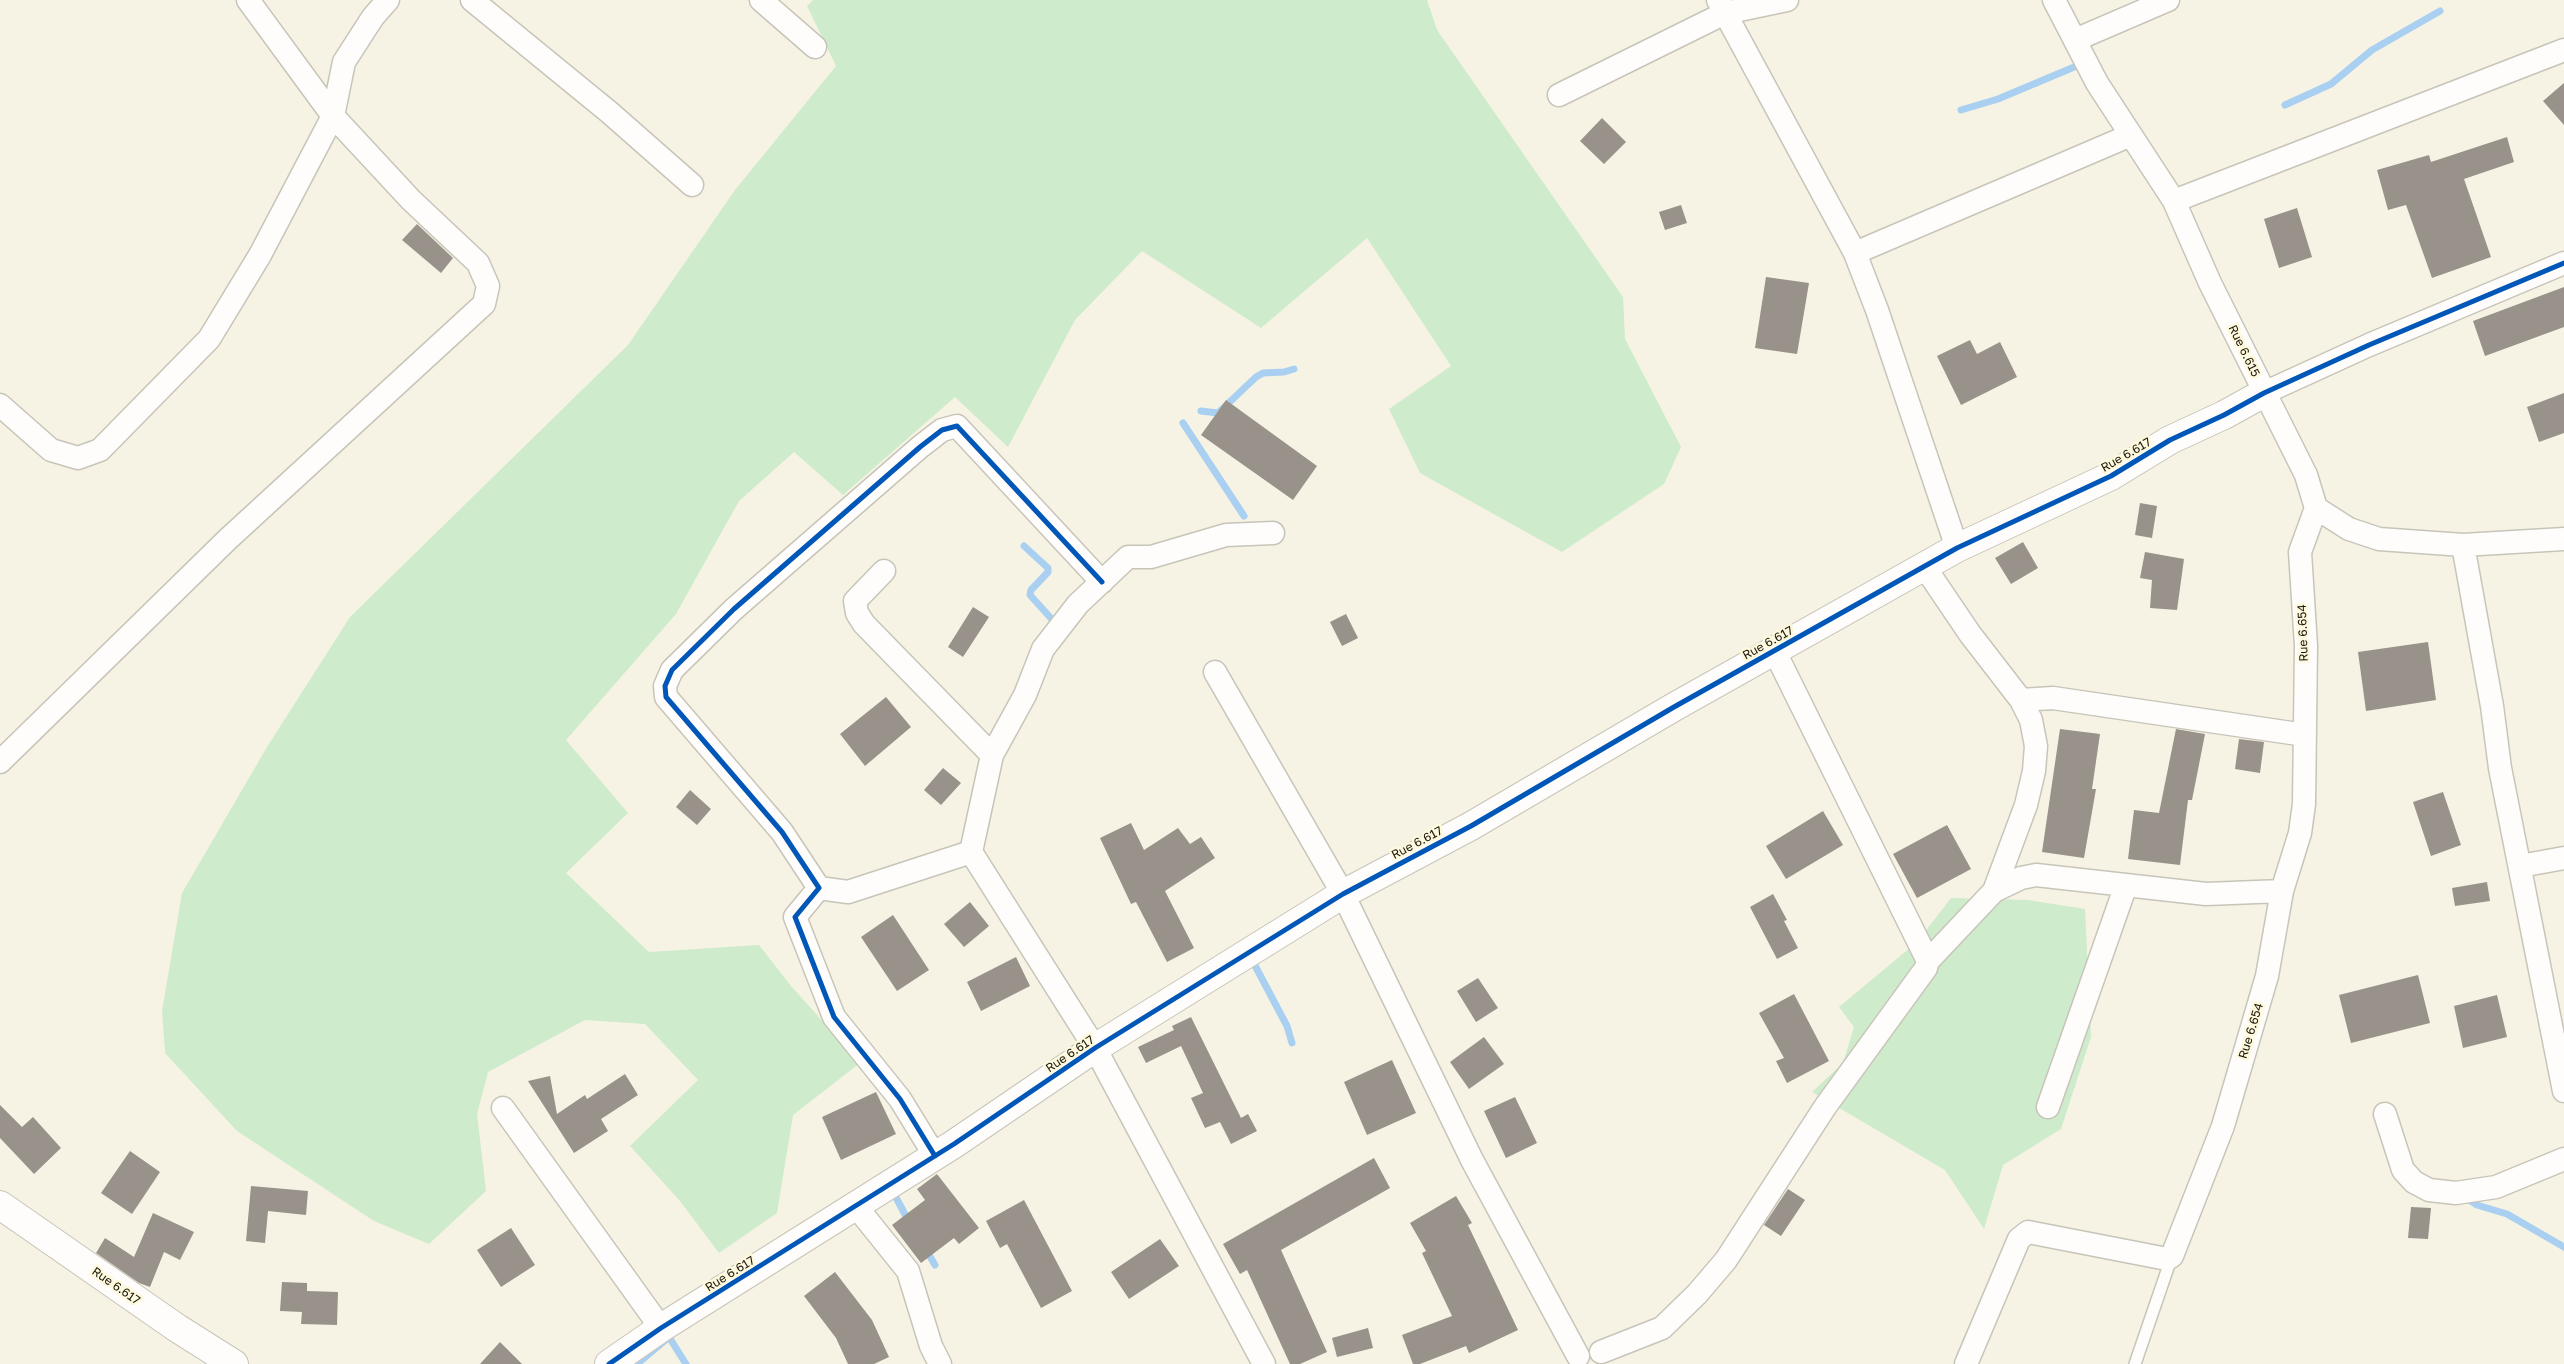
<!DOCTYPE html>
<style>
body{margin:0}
canvas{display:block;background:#f6f3e4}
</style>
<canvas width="2564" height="1364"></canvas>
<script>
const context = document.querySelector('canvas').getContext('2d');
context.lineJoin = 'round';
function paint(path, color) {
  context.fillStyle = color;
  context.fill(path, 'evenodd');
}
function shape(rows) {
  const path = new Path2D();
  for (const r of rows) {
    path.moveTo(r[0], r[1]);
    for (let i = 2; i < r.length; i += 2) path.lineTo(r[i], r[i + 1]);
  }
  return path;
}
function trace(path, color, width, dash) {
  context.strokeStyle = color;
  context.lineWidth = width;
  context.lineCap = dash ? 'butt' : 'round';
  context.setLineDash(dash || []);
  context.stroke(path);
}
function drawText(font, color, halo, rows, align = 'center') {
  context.font = font + ' "Golos Text",sans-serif';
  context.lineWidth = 5;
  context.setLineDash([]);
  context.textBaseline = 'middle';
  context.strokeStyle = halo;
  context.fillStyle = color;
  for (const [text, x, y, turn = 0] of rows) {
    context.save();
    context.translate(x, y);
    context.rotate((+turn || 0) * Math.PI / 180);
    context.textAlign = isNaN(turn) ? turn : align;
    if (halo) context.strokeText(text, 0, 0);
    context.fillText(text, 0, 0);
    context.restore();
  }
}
paint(shape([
 [813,0,1427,0,1437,30,1623,297,1625,339,1681,447,1664,484,1562,552,1420,473,1389,409,1451,366,1367,238,1261,328,1142,251,1075,320,1008,447,955,397,843,495,794,452,739,501,676,614,566,740,628,813,566,873,649,952,759,945,791,986,860,1063,793,1115,777,1213,719,1253,680,1201,630,1146,698,1080,645,1024,585,1020,488,1072,477,1114,486,1191,429,1244,374,1221,237,1131,165,1053,162,1011,182,893,267,747,350,617,628,345,735,190,836,66,807,6],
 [1951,898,2028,900,2085,909,2091,1037,2061,1129,2003,1165,1984,1229,1945,1170,1812,1092,1843,1063,1854,1027,1839,1007,1917,942]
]), '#ceebcc');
trace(shape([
 [2285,105,2331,84,2372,50,2440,11],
 [1961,110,1998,99,2079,65],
 [1201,411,1218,413,1256,377,1263,373,1284,372,1294,369],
 [1183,423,1244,516],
 [1024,546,1048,568,1048,572,1031,590,1030,595,1057,625],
 [1251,958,1287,1026,1292,1043],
 [892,1190,909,1222],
 [2465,1197,2477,1205,2507,1214,2564,1247],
 [925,1248,935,1265],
 [637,1364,669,1337,686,1364]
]), '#a9cff1', 7);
paint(shape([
 [2564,83,2564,125,2543,101],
 [1602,118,1626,142,1604,164,1580,141],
 [2507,137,2514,162,2464,179,2491,257,2432,278,2406,205,2388,210,2377,170,2429,155,2431,162],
 [1681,205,1687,223,1665,230,1659,212],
 [2297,208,2312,257,2279,268,2264,219],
 [417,224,453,258,441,273,402,240],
 [1766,277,1809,283,1797,354,1755,348],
 [2564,287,2564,327,2485,356,2473,321],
 [1970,340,1977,354,2000,342,2017,377,1961,405,1937,356],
 [2564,393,2564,433,2539,442,2527,407],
 [1226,400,1317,466,1293,500,1201,435],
 [2140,503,2157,506,2152,538,2135,535],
 [2023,542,2038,568,2011,584,1995,558],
 [2145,552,2184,559,2177,610,2150,608,2152,580,2140,578],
 [973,607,989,617,963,657,948,647],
 [1346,614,1358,638,1342,646,1330,622],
 [2428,642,2436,700,2366,711,2358,652],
 [886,697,911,727,865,766,840,734],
 [2060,729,2100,734,2092,789,2096,789,2084,858,2042,852],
 [2176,729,2205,734,2192,800,2188,800,2180,865,2128,859,2134,810,2159,813],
 [2239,739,2264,742,2260,773,2235,769],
 [943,768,961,783,941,805,924,790],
 [690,790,711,809,697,825,676,807],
 [2443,792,2461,845,2431,856,2413,802],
 [1823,811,1843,845,1786,879,1766,846],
 [1131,823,1144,850,1178,828,1190,844,1201,837,1215,858,1165,891,1194,948,1167,962,1136,902,1131,904,1100,838],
 [1947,825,1971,869,1917,898,1893,854],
 [2487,882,2490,901,2455,906,2452,888],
 [1773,894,1787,920,1784,921,1798,948,1777,959,1750,907],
 [970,902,989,926,964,947,944,924],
 [893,915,929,970,897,991,861,937],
 [1016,957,1030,986,981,1011,967,982],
 [2418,975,2430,1023,2351,1043,2339,995],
 [1478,978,1498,1008,1476,1022,1457,991],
 [1794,994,1829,1061,1787,1083,1776,1061,1784,1058,1759,1013],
 [2497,995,2507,1037,2463,1048,2454,1006],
 [1191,1017,1241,1118,1248,1114,1257,1131,1231,1144,1220,1122,1205,1128,1191,1098,1203,1093,1181,1046,1146,1063,1138,1047,1174,1030,1172,1026],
 [1484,1037,1504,1064,1469,1089,1450,1062],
 [1392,1060,1416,1113,1367,1135,1344,1082],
 [625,1074,638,1095,601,1119,608,1131,574,1153,528,1081,550,1076,557,1114,585,1095,587,1099],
 [876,1092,896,1134,841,1160,822,1117],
 [1515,1097,1537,1143,1506,1158,1484,1111],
 [0,1105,22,1127,33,1117,61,1148,34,1174,0,1138],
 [130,1151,160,1172,132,1214,101,1193],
 [1374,1158,1390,1188,1281,1250,1327,1352,1300,1364,1290,1364,1247,1270,1240,1274,1223,1244],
 [937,1174,979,1228,959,1244,954,1238,921,1263,892,1225,925,1200,917,1189],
 [251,1186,308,1191,306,1215,268,1211,265,1243,246,1241],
 [1788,1189,1805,1200,1781,1236,1764,1225],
 [1456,1196,1472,1223,1468,1225,1518,1330,1469,1353,1466,1346,1420,1364,1413,1364,1402,1335,1452,1316,1422,1253,1426,1251,1410,1223],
 [1024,1200,1072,1291,1041,1308,1007,1244,1000,1248,986,1221],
 [2411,1207,2431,1208,2428,1239,2408,1238],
 [153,1213,194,1232,180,1260,164,1252,150,1287,139,1283,96,1253,105,1238,134,1257],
 [511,1228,535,1265,501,1287,477,1250],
 [1160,1239,1179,1266,1129,1299,1111,1272],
 [835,1272,872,1320,889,1357,874,1364,848,1364,836,1338,804,1296],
 [282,1282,307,1283,307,1291,338,1292,337,1325,301,1324,302,1312,280,1311],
 [1368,1328,1373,1348,1337,1357,1332,1338],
 [500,1342,522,1364,480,1364]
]), '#98928b');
const service = shape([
 [2135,1364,2172,1256]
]);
const minor = shape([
 [472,0,609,112,692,185],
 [761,0,815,47],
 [1718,0,1855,253,1877,310,1957,548],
 [2054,0,2097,83,2174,201,2210,283,2306,475,2316,508,2349,529,2379,539,2463,545,2564,539],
 [2075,40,2168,0],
 [1559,95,1725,13,1787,0],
 [2174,201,2564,50],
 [1855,253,2131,135],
 [2264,393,2369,345,2564,263],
 [0,405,51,450,78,458,100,450,209,339,260,255,333,116,344,62,373,17,388,0],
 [2463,545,2492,706,2500,768,2564,1091],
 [1924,566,1970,634,2021,700,2031,720,2036,746,2034,771,2026,805,1994,891],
 [884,571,855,601,857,613,864,624,992,755],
 [1215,672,1343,894,1472,1160,1578,1356],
 [2021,700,2053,698,2305,735],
 [0,762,228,539,484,304,488,286,478,263,411,200,333,116,248,0],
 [2520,866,2564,858],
 [819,888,848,892,971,852],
 [1928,961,1994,891,2021,878,2036,875,2206,894,2282,891],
 [2048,1107,2126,885],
 [503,1108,661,1328],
 [2385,1114,2403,1170,2414,1182,2429,1190,2456,1193,2496,1187,2564,1159],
 [935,1156,900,1099,834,1017,795,917,819,888,782,832,666,697,665,686,672,670,734,609,920,447,942,430,957,426,1102,582],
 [855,1205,908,1271,931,1346,940,1364],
 [1601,1352,1662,1328,1697,1294,1726,1260,1825,1107,1926,968,1928,961,1774,650],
 [1264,1364,1095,1048,971,852,992,755,1025,695,1043,649,1078,604,1128,557,1151,557,1226,535,1273,533],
 [1966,1364,2019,1239,2028,1232,2167,1259,2172,1256,2223,1126,2267,976,2282,891,2300,833,2304,804,2306,646,2300,552,2316,508]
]);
const tertiary = shape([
 [0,1205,177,1328,234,1364],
 [609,1364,661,1328,954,1144,1095,1048,1343,894,1471,826,1674,707,1957,548,2111,476,2170,440,2224,415,2264,393]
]);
trace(service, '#c7c5b9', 14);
trace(minor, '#c7c5b9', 25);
trace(tertiary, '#c7c5b9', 30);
trace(service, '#fefdfb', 11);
trace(minor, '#fefdfb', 22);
trace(tertiary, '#fefdfb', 28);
trace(shape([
 [935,1156,900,1099,834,1017,795,917,819,888,782,832,666,697,665,686,672,670,734,609,920,447,942,430,957,426,1102,582],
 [609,1364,661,1328,954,1144,1095,1048,1343,894,1471,826,1674,707,1957,548,2111,476,2170,440,2224,415,2264,393,2369,345,2564,263]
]), '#0057b8', 5);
drawText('12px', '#17150c', '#fef8dc', [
 ["Rue 6.615",2244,351,64],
 ["Rue 6.617",2126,455,-30],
 ["Rue 6.654",2303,633,-92],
 ["Rue 6.617",1768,643,-29],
 ["Rue 6.617",1417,843,-28],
 ["Rue 6.654",2251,1031,-73],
 ["Rue 6.617",1070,1054,-34],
 ["Rue 6.617",730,1274,-32],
 ["Rue 6.617",116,1286,35]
]);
</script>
